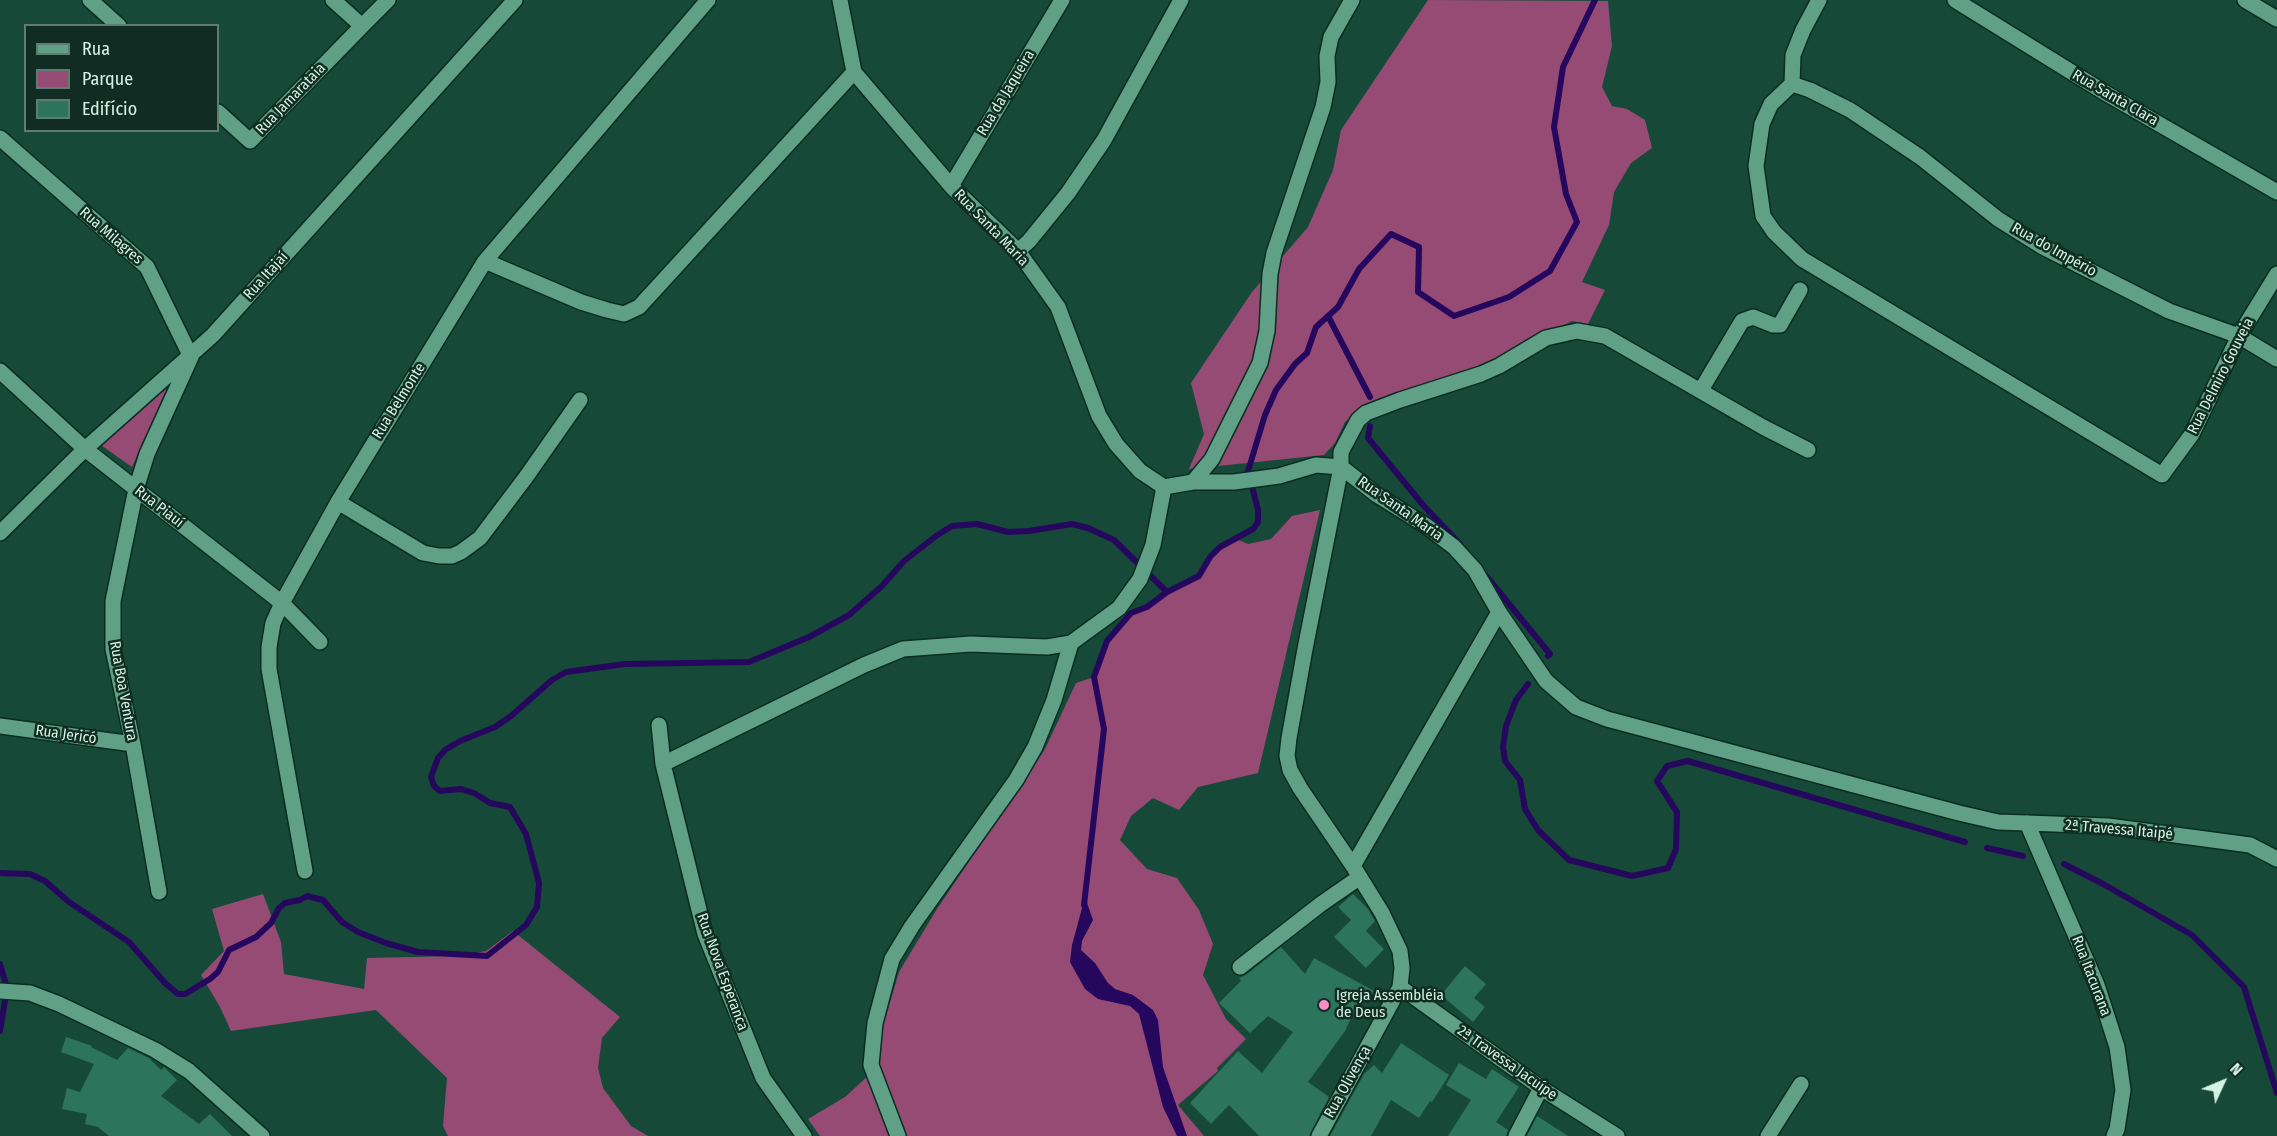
<!DOCTYPE html>
<meta charset="utf-8">
<style>
body{margin:0}
#map{position:relative;width:2277px;height:1136px;overflow:hidden;background:#174939;font-family:"Fira Sans Condensed",sans-serif}
canvas{display:block}
.legend{position:absolute;left:24px;top:24px;width:195px;height:108px;box-sizing:border-box;background:#112c22;border:2px solid #5f7c70;margin:0;padding:8px 10px;list-style:none;font-size:18px;color:#d3f3e5}
.legend li{display:flex;align-items:center;gap:12px;height:30px}
.legend b{width:30px;border:2px solid #5f7c70}
.north{position:absolute;left:2193px;top:1052px;width:60px;height:60px;-webkit-text-stroke:4px #112c22;paint-order:stroke;rotate:46deg;font-size:16px;font-weight:700;line-height:24px;text-align:center;color:#d3f3e5}
.north::after{content:'';display:block;margin:auto;width:21px;height:27px;background:#d3f3e5;clip-path:polygon(50% 0,100% 100%,50% 72%,0 100%)}
</style>
<div id="map">
<canvas width="2277" height="1136"></canvas>
<ul class="legend">
<li><b style="height:8px;background:#5fa087"></b>Rua</li>
<li><b style="height:16px;background:#964b74"></b>Parque</li>
<li><b style="height:16px;background:#2d745c"></b>Edifício</li>
</ul>
<div class="north">N</div>
</div>
<script>
const context = document.querySelector('canvas').getContext('2d');
context.lineJoin = 'round';
function paint(path, color) {
  context.fillStyle = color;
  context.fill(path, 'evenodd');
}
function shape(rows) {
  const path = new Path2D();
  for (const r of rows) {
    path.moveTo(r[0], r[1]);
    for (let i = 2; i < r.length; i += 2) path.lineTo(r[i], r[i + 1]);
  }
  return path;
}
function trace(path, color, width, dash) {
  context.strokeStyle = color;
  context.lineWidth = width;
  context.lineCap = dash ? 'butt' : 'round';
  context.setLineDash(dash || []);
  context.stroke(path);
}
function drawText(font, color, halo, rows, align = 'center') {
  context.font = font + ' "Fira Sans Condensed",sans-serif';
  context.lineWidth = 5;
  context.setLineDash([]);
  context.textBaseline = 'middle';
  context.strokeStyle = halo;
  context.fillStyle = color;
  for (const [text, x, y, turn = 0] of rows) {
    context.save();
    context.translate(x, y);
    context.rotate((+turn || 0) * Math.PI / 180);
    context.textAlign = isNaN(turn) ? turn : align;
    if (halo) context.strokeText(text, 0, 0);
    context.fillText(text, 0, 0);
    context.restore();
  }
}
paint(shape([
 [1428,0,1608,1,1612,46,1602,87,1612,106,1627,109,1645,120,1652,148,1631,163,1614,192,1609,225,1582,282,1605,290,1588,324,1572,321,1480,367,1408,389,1364,407,1345,422,1335,443,1324,455,1189,469,1204,434,1191,383,1252,292,1308,227,1333,170,1341,130],
 [172,377,132,467,98,443],
 [1320,510,1258,773,1198,787,1179,810,1153,798,1131,816,1120,840,1147,869,1177,878,1199,910,1213,944,1203,975,1226,1019,1246,1039,1217,1068,1218,1071,1178,1105,1204,1136,905,1136,879,1070,881,1033,899,972,937,909,1045,749,1076,683,1094,677,1107,641,1131,613,1147,607,1167,592,1199,576,1210,557,1220,547,1236,539,1248,544,1271,539,1292,516],
 [263,894,281,942,284,974,364,989,367,958,459,956,486,951,513,931,620,1017,602,1038,598,1068,603,1088,631,1126,648,1136,448,1136,443,1126,447,1078,376,1010,231,1031,220,1007,201,975,224,951,212,909],
 [868,1076,892,1136,820,1136,808,1119,845,1097]
]), '#964b74');
paint(shape([
 [1085,897,1093,920,1082,941,1081,950,1095,963,1108,983,1115,989,1133,995,1153,1010,1158,1020,1163,1067,1187,1136,1177,1136,1163,1107,1139,1014,1130,1006,1098,999,1085,989,1070,962,1072,945]
]), '#25075e');
trace(shape([
 [1328,316,1370,397],
 [1370,426,1368,438,1423,505,1460,544],
 [1487,577,1550,654,1548,656],
 [1528,684,1516,700,1506,726,1503,747,1505,761,1520,780,1525,809,1538,830,1569,860,1632,876,1668,868,1676,849,1677,812,1657,781,1667,766,1688,761,1965,842],
 [1987,848,2023,856],
 [2064,864,2105,885,2192,935,2244,987,2277,1093],
 [0,873,30,874,45,881,69,902,129,942,165,983,178,994,185,994,210,979,218,972,229,950,256,937,271,923,279,908,285,903,300,900,307,896,323,900,342,922,358,932,386,943,418,952,487,956,526,925,537,907,539,883,526,834,510,807,490,803,474,793,461,789,440,791,434,786,431,777,438,758,445,750,460,741,495,727,511,716,552,680,566,672,625,664,749,662,809,637,849,615,882,586,904,561,936,536,952,526,977,524,1008,532,1029,531,1072,524,1088,528,1114,540,1167,592],
 [1084,905,1104,729,1094,677,1107,641,1131,613,1147,607,1167,592,1199,576,1210,557,1220,547,1253,529,1258,522,1258,510,1248,471,1265,415,1276,390,1295,364,1307,353,1316,327,1338,307,1359,269,1391,234,1419,247,1418,292,1454,316,1509,297,1550,271,1577,222,1566,194,1554,127,1563,67,1595,0],
 [0,964,7,988,0,1031]
]), '#25075e', 6);
paint(shape([
 [1353,894,1368,909,1375,921,1366,931,1384,949,1366,968,1334,937,1351,920,1338,907],
 [1281,947,1305,974,1314,958,1374,991,1354,1012,1345,1031,1308,1082,1329,1097,1309,1136,1259,1136,1229,1105,1211,1124,1190,1103,1238,1051,1262,1073,1293,1032,1268,1016,1250,1033,1219,1003,1241,981,1239,978,1246,975],
 [1465,966,1486,984,1474,998,1485,1007,1473,1022,1441,995],
 [66,1037,92,1046,91,1047,117,1060,128,1048,149,1058,161,1070,164,1067,177,1080,161,1096,199,1124,210,1114,232,1136,109,1136,98,1127,85,1124,87,1114,62,1109,67,1088,80,1092,94,1064,61,1052],
 [1401,1043,1449,1075,1432,1102,1430,1101,1419,1118,1391,1100,1371,1136,1330,1136,1364,1074,1374,1065,1382,1073],
 [1459,1063,1486,1079,1492,1069,1519,1087,1496,1122,1508,1130,1506,1136,1448,1136,1471,1100,1446,1085],
 [1537,1116,1568,1136,1527,1136]
]), '#2d745c');
const minor = shape([
 [90,0,119,26],
 [333,0,362,26,388,0],
 [840,0,854,72,951,186,1018,251,1058,307,1099,416,1116,444,1140,471,1164,487],
 [1955,0,2107,94,2277,192],
 [2245,0,2277,19],
 [1792,84,1793,55,1803,30,1819,0],
 [218,112,250,141,362,26],
 [0,138,147,267,191,357,147,454,136,489,113,601,113,649,133,744,159,892],
 [951,186,1062,0],
 [1018,251,1029,241,1068,193,1104,140,1181,0],
 [485,261,581,302,607,310,624,314,639,307,854,72],
 [2277,274,2239,336,2192,434,2162,475,1802,259,1774,232,1763,216,1756,166,1762,124,1771,104,1792,84,1810,90,1850,110,1920,157,1998,219,2041,246,2169,311,2239,336,2277,359],
 [0,371,85,449,282,603,320,642],
 [1701,390,1742,321,1753,317,1773,325,1780,325,1800,290],
 [1193,482,1212,459,1260,363,1267,331,1270,274,1274,253,1323,107,1328,82,1327,56,1331,37,1352,0],
 [1164,487,1193,482,1234,482,1279,476,1316,465,1341,467,1377,495,1425,525,1454,547,1475,570,1499,612,1546,681,1576,707,1607,719,1959,813,1998,822,2027,823],
 [338,502,423,553,439,556,452,556,461,552,480,538,526,477,580,400],
 [0,533,85,449,213,335,515,0],
 [659,725,663,764,705,934,763,1078,804,1136],
 [0,726,133,744],
 [663,764,864,665,903,649,971,644,1047,647,1071,643,1119,608,1140,579,1153,545,1164,487],
 [1353,866,1499,612],
 [305,871,269,669,269,647,273,623,282,603,338,502,485,261,708,0],
 [1240,967,1321,904,1360,877],
 [1400,987,1541,1088,1617,1136],
 [0,991,30,993,59,1004,155,1050,189,1071,262,1136],
 [898,1136,871,1065,875,1023,892,959,912,926,1016,780,1035,747,1054,700,1071,643],
 [1319,1136,1400,987,1402,968,1400,951,1382,913,1353,866,1300,788,1290,770,1287,756,1289,738,1305,649,1341,467,1341,452,1358,420,1366,413,1400,400,1481,374,1499,366,1546,338,1577,331,1605,336,1763,427,1808,450],
 [1516,1136,1541,1088],
 [1768,1136,1801,1084]
]);
const tertiary = shape([
 [2114,1136,2117,1129,2123,1090,2117,1047,2097,985,2027,823,2108,826,2250,845,2277,859]
]);
trace(minor, '#092d21', 18);
trace(tertiary, '#092d21', 18);
trace(minor, '#5fa087', 15);
trace(tertiary, '#5fa087', 15);
for (const [x, y, r, color] of [
 [1324,1005,6,"#fa8fc8"]
]) {
  const dot = new Path2D();
  dot.arc(x, y, r, 0, 2 * Math.PI);
  context.fillStyle = color;
  context.fill(dot);
  trace(dot, '#112c22', 2);
}
drawText('15px', '#d3f3e5', '#112c22', [
 ["Rua da Jaqueira",1006,93,-59],
 ["Rua Santa Clara",2115,98,30],
 ["Rua Jamarataia",291,99,-46],
 ["Rua Santa Maria",991,228,46],
 ["Rua Milagres",111,236,41],
 ["Rua do Império",2054,250,29],
 ["Rua Itajaí",266,276,-48],
 ["Rua Delmiro Gouveia",2221,376,-63],
 ["Rua Belmonte",399,401,-58],
 ["Rua Piauí",159,507,38],
 ["Rua Santa Maria",1400,509,35],
 ["Rua Boa Ventura",123,691,80],
 ["Rua Jericó",66,735,8],
 ["2ª Travessa Itaipé",2119,830,5],
 ["Rua Nova Esperanca",722,972,70],
 ["Rua Itacurana",2091,976,69],
 ["2ª Travessa Jacuípe",1507,1063,35],
 ["Rua Olivença",1348,1082,-61]
]);
drawText('15px', '#d3f3e5', '#112c22', [
 ["Igreja Assembléia",1336,996],
 ["de Deus",1336,1013]
], 'left');
</script>
